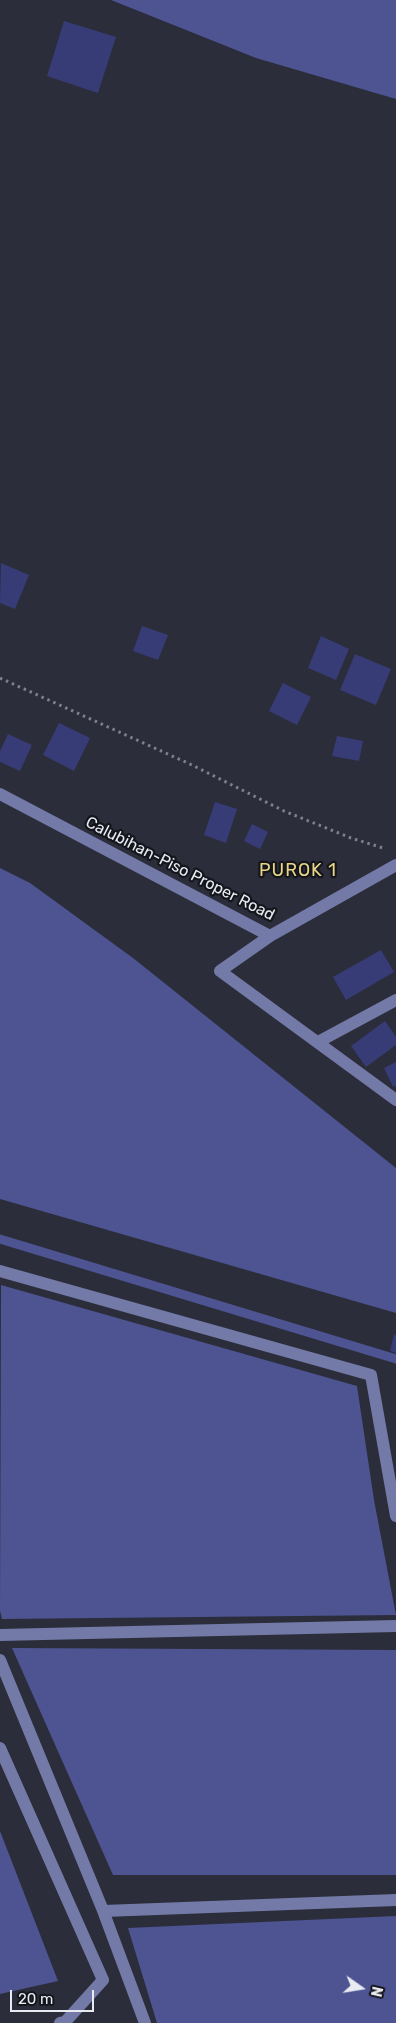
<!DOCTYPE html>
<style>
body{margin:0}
#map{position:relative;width:396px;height:2023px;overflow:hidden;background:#2b2d3a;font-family:Rubik,sans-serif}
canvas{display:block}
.north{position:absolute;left:336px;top:1963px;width:50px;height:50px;-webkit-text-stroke:4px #15161c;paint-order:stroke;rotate:103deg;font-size:14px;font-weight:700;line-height:20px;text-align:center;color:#e9ebf3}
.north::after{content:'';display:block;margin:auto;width:18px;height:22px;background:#e9ebf3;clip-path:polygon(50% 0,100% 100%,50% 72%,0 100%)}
.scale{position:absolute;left:10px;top:1990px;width:84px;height:22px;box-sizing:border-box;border:2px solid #e9ebf3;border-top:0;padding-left:6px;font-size:15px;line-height:18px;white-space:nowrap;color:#e9ebf3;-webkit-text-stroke:4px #15161c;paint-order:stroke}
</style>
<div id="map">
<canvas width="396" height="2023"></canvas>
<div class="north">N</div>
<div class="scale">20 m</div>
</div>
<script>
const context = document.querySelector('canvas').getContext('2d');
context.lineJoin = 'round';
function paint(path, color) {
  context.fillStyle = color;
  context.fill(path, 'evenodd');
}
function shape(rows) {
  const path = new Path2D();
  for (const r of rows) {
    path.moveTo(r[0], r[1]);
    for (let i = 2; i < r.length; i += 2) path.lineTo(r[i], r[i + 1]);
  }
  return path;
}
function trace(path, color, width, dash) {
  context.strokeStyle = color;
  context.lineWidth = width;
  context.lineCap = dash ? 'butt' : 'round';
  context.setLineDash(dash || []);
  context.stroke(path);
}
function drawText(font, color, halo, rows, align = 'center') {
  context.font = font + ' Rubik,sans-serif';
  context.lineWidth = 4.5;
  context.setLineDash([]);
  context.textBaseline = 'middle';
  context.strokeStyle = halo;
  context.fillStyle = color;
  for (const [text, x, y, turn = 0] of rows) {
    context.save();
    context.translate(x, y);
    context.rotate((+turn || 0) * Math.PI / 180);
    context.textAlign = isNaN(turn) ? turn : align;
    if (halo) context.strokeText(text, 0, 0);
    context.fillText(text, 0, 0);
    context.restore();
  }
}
paint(shape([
 [111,0,396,0,396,99,256,58],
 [0,868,30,883,133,958,396,1168,396,1313,0,1199],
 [1,1285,357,1386,374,1500,396,1615,2,1619,0,1611],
 [12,1648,396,1650,396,1875,113,1875],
 [0,1831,58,1981,0,1994],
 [396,1916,396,2023,157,2023,128,1928]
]), '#4d5491');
trace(shape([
 [0,1239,396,1359]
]), '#4d5491', 9);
paint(shape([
 [64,21,116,37,98,93,47,76],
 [1,563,29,575,15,609,0,603],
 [142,626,168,635,158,660,133,651],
 [321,636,349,649,336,680,308,668],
 [355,654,391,669,376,705,340,690],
 [283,683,311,697,297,725,269,711],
 [59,723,90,738,74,771,43,755],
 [8,734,32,745,20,771,0,762,0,751],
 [337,736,363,741,359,761,332,756],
 [215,802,237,809,226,843,204,835],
 [252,824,268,832,260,849,244,841],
 [381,950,394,972,346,1000,333,977],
 [385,1021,396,1037,396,1045,366,1067,351,1046],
 [396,1062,396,1086,393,1087,384,1068],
 [394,1334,396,1335,396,1353,390,1351]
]), '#373c76');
trace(shape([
 [0,678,192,765,284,811,351,838,383,848]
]), '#7e808a', 3, [2.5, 4]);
trace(shape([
 [0,794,270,936],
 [396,865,270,936,220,971,396,1100],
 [318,1042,396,1000],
 [0,1271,371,1375,396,1516],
 [0,1635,396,1626],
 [0,1660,102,1908,145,2023],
 [0,1748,103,1980,65,2022,60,2023],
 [104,1911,396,1900]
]), '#737aa8', 12);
drawText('16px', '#e9ebf3', '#15161c', [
 ["Calubihan-Piso Proper Road",180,869,27]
]);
context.letterSpacing = '1px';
drawText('18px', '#e8d688', '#15161c', [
 ["PUROK 1",298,871]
]);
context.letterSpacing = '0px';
</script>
